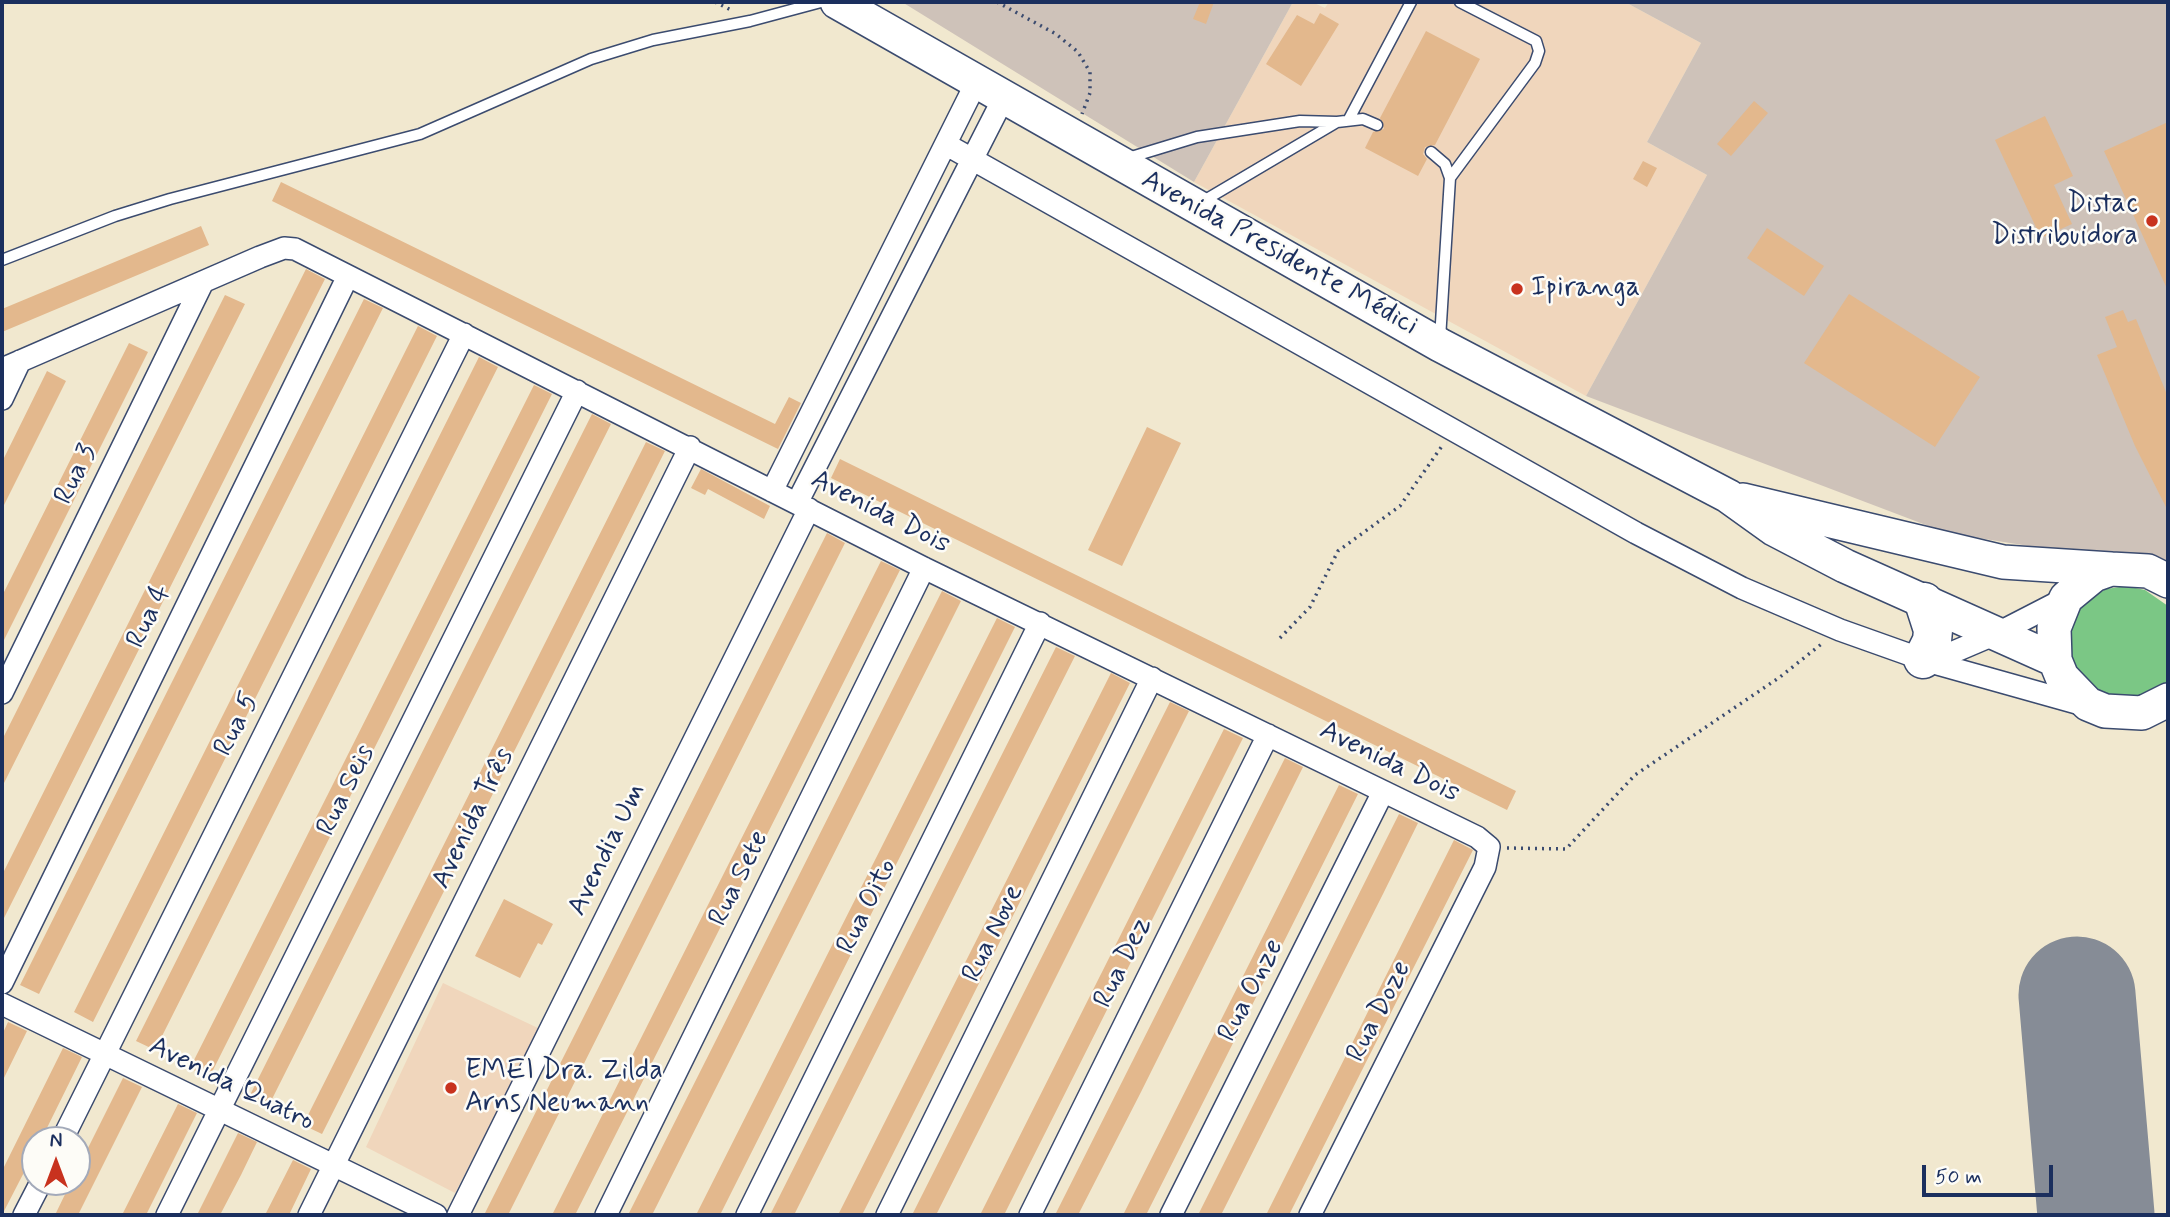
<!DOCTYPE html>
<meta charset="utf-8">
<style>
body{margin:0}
#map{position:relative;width:2170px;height:1217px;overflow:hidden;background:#f1e8cf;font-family:Mynerve,sans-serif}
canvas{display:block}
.frame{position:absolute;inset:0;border:4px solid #1b2f5e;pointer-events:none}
.north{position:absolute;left:21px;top:1126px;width:70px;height:70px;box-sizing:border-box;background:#fdfcf7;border:2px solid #a3aaba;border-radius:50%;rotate:0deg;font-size:19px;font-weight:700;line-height:28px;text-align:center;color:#1b2f5e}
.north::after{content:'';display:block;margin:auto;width:24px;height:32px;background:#c8321e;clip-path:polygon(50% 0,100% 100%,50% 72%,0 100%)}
.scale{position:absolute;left:1922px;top:1165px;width:131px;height:32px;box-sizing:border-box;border:4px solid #1b2f5e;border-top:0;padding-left:9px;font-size:21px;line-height:24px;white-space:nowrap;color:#1b2f5e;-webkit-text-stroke:5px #fdfcf7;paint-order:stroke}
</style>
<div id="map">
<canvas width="2170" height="1217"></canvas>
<div class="frame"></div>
<div class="north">N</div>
<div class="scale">50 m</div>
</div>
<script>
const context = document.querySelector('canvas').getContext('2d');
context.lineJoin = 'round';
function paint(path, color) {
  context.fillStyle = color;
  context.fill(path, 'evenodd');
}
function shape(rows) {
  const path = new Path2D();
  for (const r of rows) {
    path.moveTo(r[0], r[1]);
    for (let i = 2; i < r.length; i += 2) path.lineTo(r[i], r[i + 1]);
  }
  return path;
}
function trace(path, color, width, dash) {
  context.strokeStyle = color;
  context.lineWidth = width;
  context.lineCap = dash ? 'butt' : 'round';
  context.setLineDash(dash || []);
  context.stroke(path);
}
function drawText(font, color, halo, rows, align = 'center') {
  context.font = font + ' Mynerve,sans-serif';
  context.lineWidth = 5;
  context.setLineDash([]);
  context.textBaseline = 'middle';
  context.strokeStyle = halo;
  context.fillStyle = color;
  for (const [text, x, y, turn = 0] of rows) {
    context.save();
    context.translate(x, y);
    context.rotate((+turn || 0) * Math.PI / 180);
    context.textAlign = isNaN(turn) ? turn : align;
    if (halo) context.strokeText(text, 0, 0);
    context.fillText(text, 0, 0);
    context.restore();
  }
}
paint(shape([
 [1293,2,1312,2,1325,8,1329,2,1625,2,1701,43,1647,142,1707,175,1586,396,1194,182],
 [443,983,540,1029,455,1193,366,1147]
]), '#f0d6bc');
paint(shape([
 [902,2,1293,2,1194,182],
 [1625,2,2168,2,2168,568,1947,533,1586,396,1707,175,1647,142,1701,43]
]), '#cec2b9');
paint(shape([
 [2126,586,2145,590,2168,606,2168,683,2149,698,2094,695,2070,667,2068,630,2076,612,2089,599,2106,589]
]), '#7bc785');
trace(shape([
 [2077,995,2096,1215]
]), '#868c96', 117);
paint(shape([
 [1200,2,1214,2,1206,24,1193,19],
 [1320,13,1339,24,1301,86,1266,64,1297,15,1314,24],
 [1426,31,1480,59,1435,145,1425,147,1423,154,1427,159,1418,176,1365,148,1373,132,1384,129,1380,118],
 [1754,101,1768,113,1731,156,1717,144],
 [2045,116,2073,176,2054,185,2072,224,2041,238,1995,140],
 [2168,122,2168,291,2104,151],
 [1643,161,1657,168,1647,187,1633,179],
 [281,182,775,424,789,397,801,403,778,449,272,201],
 [201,226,209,245,2,332,2,309],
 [1767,228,1824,266,1804,296,1747,258],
 [306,269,325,279,2,922,2,875],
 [1849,294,1980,377,1935,447,1804,363],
 [225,295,245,304,2,787,2,740],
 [364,299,383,308,39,994,20,985],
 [2123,310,2128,322,2136,319,2168,397,2168,511,2135,446,2097,355,2117,347,2105,317],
 [418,326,437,336,93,1022,74,1012],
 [129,343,148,352,2,644,2,596],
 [479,357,498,367,155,1050,136,1041],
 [47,371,66,381,2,509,2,462],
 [534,385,552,394,209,1078,190,1068],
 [592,414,611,424,268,1107,249,1097],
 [1147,427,1181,443,1122,566,1088,550],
 [646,442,665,451,322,1134,303,1125],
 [840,459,1516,791,1507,810,831,478],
 [701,469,770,506,764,519,708,489,705,495,691,488],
 [827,533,845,543,671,890,508,1215,484,1215],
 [881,561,900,570,710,948,575,1215,552,1215],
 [942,591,961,601,940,643,652,1215,628,1215],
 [997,618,1015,627,928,801,720,1215,696,1215],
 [1056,647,1075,656,997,811,794,1215,770,1215],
 [1111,673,1130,683,949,1043,862,1215,838,1215],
 [1170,702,1189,711,1017,1055,936,1215,912,1215],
 [1224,729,1243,738,1136,952,1004,1215,980,1215],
 [1285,758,1303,767,1141,1092,1078,1215,1055,1215],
 [1339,785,1358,794,1223,1063,1146,1215,1123,1215],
 [1399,814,1418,823,1383,894,1221,1215,1198,1215],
 [1454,840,1473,850,1418,959,1289,1215,1266,1215],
 [504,899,553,924,542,945,538,943,520,978,475,956],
 [8,1022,27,1031,2,1082,2,1035],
 [63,1048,82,1057,41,1140,35,1140,35,1151,2,1215,2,1171],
 [123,1078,142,1087,78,1215,55,1215,71,1182,77,1182,77,1170],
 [178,1104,197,1113,146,1215,122,1215],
 [238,1133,257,1142,241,1175,220,1215,197,1215],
 [293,1160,311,1169,289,1215,265,1215]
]), '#e3b88d');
const lane = shape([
 [1349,119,1411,2],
 [1431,152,1445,164,1450,178,1440,339],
 [1128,158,1197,137,1300,121,1337,122],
 [1450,178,1535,63,1539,51,1536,41,1460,2],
 [1200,203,1337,122,1363,119,1377,125],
 [2,260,115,216,170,199,420,134,591,59,653,40,750,21,821,2]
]);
const street = shape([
 [947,145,1636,533,1742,588,1840,630,1930,662,2087,706],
 [2,369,260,257,284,248,295,249,924,568,1477,837,1489,847,1485,867,1310,1215],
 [2,399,20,361],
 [772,491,976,83],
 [797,503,1003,99],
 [1930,662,1998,633,2066,598],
 [2,693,203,282],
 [2,983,348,276],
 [2,1004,436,1215],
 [62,1140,464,334],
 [24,1215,41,1182],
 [167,1215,577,391],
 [309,1215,690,447],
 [458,1215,809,509],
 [606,1215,924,568],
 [747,1215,1040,623],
 [887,1215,1152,678],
 [1030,1215,1268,735],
 [1171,1215,1383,792]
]);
const primary = shape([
 [837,2,1440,345,1728,496,1774,529,1845,566,2055,660],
 [1743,500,2003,562,2111,569],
 [2168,581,2148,571,2111,569,2094,575,2066,598,2054,628,2055,660,2062,677,2088,704,2105,711,2142,713,2168,700]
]);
const highway = shape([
 [1923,659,1932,641,1933,630,1924,602]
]);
trace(lane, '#3b4b6f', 13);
trace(street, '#3b4b6f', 24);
trace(primary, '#3b4b6f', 36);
trace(highway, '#3b4b6f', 41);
trace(shape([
 [715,2,733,11],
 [997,2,1056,34,1078,52,1090,72,1090,93,1082,114],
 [1280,638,1310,607,1338,551,1400,506,1442,446],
 [1507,848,1566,849,1635,775,1780,677,1824,642]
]), '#3b4b6f', 3.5, [2, 5]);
trace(lane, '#fff', 10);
trace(street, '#fff', 21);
trace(primary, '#fff', 33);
trace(highway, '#fff', 38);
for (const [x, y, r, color] of [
 [2152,221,7,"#c8321e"],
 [1517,289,7,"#c8321e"],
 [451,1088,7,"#c8321e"]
]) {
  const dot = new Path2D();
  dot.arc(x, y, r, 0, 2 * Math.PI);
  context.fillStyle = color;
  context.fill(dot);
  trace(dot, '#fdfcf7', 2.5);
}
drawText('28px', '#1b2f5e', '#fdfcf7', [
 ["Distac",2138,205,"right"],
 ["Distribuidora",2138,237,"right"],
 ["Ipiranga",1531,289],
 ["EMEI Dra. Zilda",465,1072],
 ["Arns Neumann",465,1104]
], 'left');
drawText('28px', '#1b2f5e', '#fdfcf7', [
 ["Avenida Presidente Médici",1279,254,29],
 ["Rua 3",77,475,-64],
 ["Avenida Dois",880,513,27],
 ["Rua 4",150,617,-64],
 ["Rua 5",238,725,-63],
 ["Avenida Dois",1389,763,26],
 ["Rua Seis",347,791,-64],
 ["Avenida Três",474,819,-64],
 ["Avendia Um",608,850,-64],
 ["Rua Sete",740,879,-64],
 ["Rua Oito",868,907,-64],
 ["Rua Nove",994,934,-64],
 ["Rua Dez",1124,963,-64],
 ["Rua Onze",1252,991,-63],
 ["Rua Doze",1380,1012,-63],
 ["Avenida Quatro",231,1085,26]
]);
</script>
